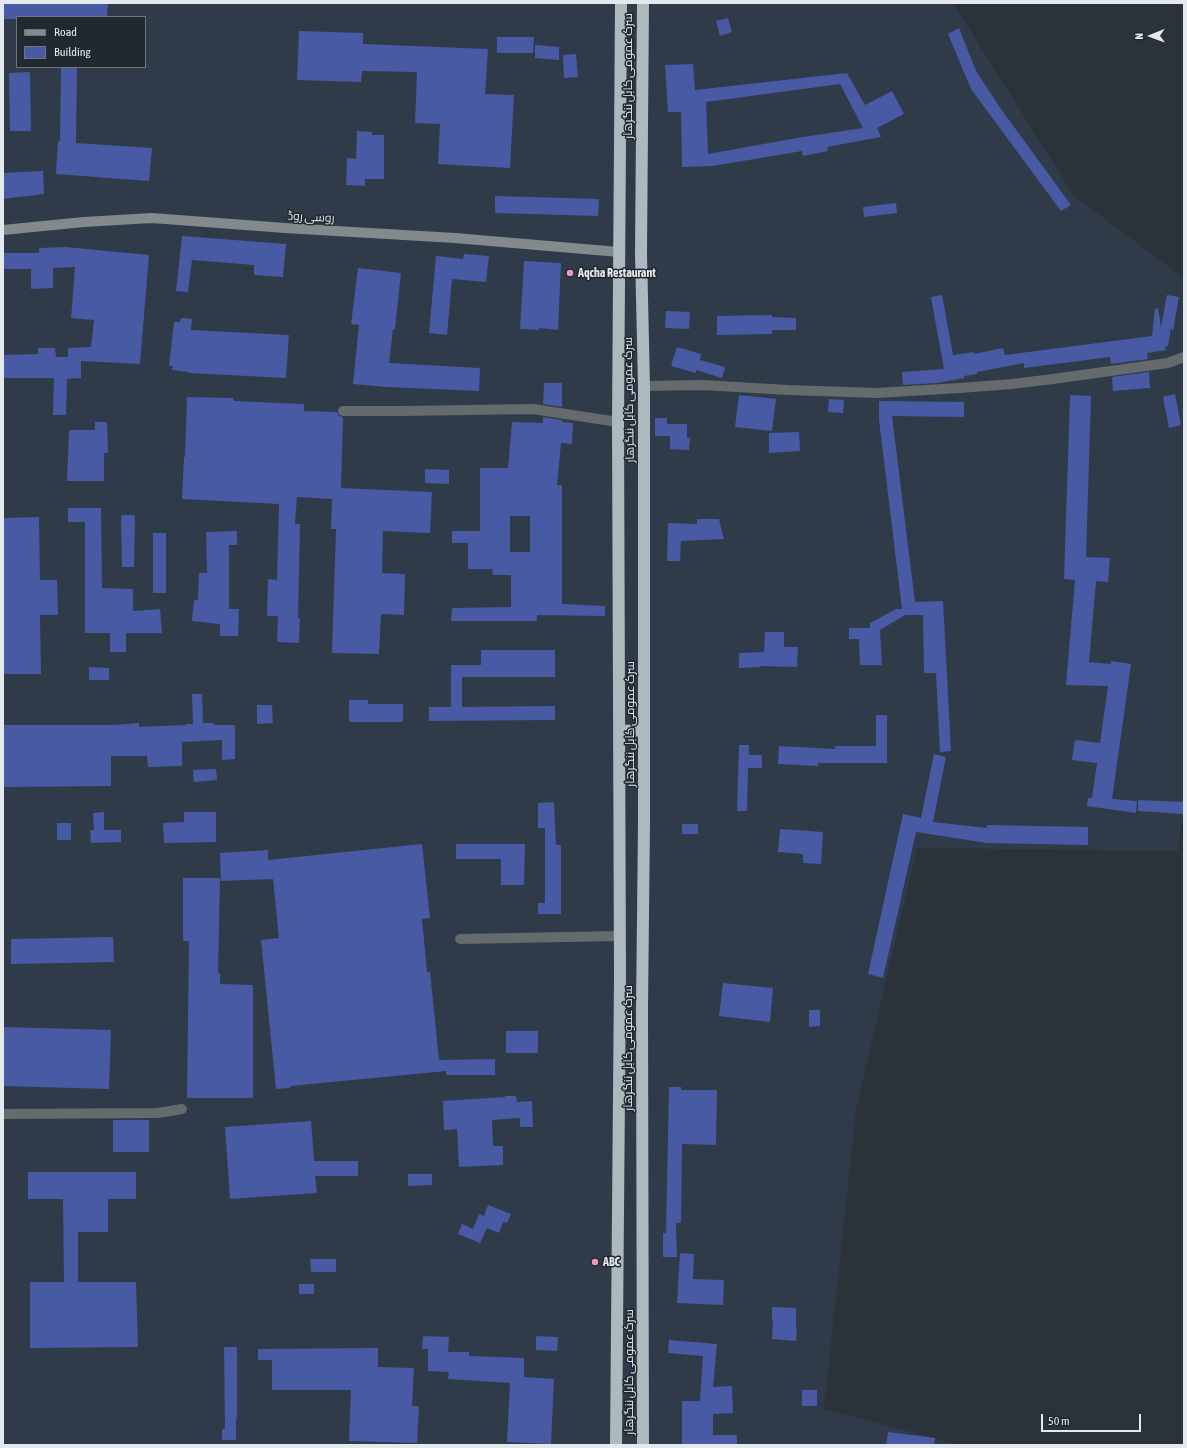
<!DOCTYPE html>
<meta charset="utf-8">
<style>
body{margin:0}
#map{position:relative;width:1187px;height:1448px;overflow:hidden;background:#2b323a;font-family:"Asap Condensed",sans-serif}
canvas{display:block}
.frame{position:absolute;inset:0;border:4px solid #e4e9ed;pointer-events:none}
.legend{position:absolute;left:16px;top:16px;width:130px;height:52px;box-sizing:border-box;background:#21282f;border:1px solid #6f757b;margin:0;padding:5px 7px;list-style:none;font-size:12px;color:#e4e9ed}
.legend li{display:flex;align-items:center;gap:8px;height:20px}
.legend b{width:20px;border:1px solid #6f757b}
.north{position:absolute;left:1131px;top:16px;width:40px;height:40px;-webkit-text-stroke:3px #21282f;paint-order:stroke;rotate:269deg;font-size:11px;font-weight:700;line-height:16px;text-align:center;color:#e4e9ed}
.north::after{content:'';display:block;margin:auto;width:14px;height:18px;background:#e4e9ed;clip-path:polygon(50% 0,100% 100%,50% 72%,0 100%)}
.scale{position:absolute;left:1041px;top:1414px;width:100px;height:18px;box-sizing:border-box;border:2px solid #e4e9ed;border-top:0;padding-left:5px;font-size:12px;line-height:14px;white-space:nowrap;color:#e4e9ed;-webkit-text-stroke:3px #21282f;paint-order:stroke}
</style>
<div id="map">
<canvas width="1187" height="1448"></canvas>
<div class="frame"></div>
<ul class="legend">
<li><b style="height:5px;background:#828a8e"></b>Road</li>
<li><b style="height:11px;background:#485aa4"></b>Building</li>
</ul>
<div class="north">N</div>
<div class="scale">50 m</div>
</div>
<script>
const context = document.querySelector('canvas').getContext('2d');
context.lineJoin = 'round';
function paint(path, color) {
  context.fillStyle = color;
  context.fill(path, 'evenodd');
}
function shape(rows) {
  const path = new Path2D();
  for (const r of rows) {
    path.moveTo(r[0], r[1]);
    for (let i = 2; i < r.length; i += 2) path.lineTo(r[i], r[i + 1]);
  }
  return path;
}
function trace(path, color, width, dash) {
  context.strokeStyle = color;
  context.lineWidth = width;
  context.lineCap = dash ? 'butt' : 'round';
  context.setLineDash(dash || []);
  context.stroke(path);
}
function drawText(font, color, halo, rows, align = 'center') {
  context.font = font + ' "Asap Condensed",Cairo,sans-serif';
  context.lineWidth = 3;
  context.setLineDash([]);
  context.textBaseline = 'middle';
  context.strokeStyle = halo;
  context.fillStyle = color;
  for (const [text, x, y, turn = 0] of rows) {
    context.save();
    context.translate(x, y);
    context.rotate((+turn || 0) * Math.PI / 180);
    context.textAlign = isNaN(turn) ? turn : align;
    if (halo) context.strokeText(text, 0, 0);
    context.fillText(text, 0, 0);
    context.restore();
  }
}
paint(shape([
 [3,3,953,3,1074,196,1184,278,1184,821,1182,821,1178,851,917,848,856,1110,824,1409,960,1445,3,1445],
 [17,17,145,17,145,67,17,67]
]), '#2f3b48');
paint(shape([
 [3,3,108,3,107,17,17,17,17,19,3,19],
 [728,18,732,32,720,36,716,21],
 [959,28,976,71,1001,109,1071,205,1061,211,971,89,948,34],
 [299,31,363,33,363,44,488,49,485,94,514,95,510,168,438,164,440,124,415,123,417,72,362,71,361,82,297,80],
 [497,37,534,37,533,53,497,53],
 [535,45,559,47,559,60,535,58],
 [576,54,578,77,564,78,563,55],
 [693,64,695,90,847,73,865,105,892,91,904,114,877,128,881,137,827,147,828,151,803,156,802,151,713,166,682,167,681,112,668,112,665,65],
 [840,84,863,128,797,138,708,154,706,102],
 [61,67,77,67,76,143,152,148,149,181,56,174,58,141,60,141],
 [30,72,31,131,10,131,9,73],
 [357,131,372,132,372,135,384,135,384,179,365,179,365,186,346,185,347,158,356,159],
 [43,171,44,194,3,199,3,173],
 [495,196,599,199,598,216,495,213],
 [896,203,897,213,864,217,863,207],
 [182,236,286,244,283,277,254,275,254,265,192,260,188,292,176,291],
 [66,247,149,255,140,364,81,361,81,378,67,379,66,415,53,415,54,378,3,378,3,355,38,354,38,348,55,348,56,357,68,357,68,348,91,347,94,320,71,318,75,267,53,268,53,288,31,289,31,269,3,269,3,253,39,253,39,248],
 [464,254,489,256,486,282,452,279,447,335,429,333,436,256,463,259],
 [524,261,561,263,558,330,539,328,539,330,520,329],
 [358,268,401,273,395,329,393,329,389,363,480,368,479,391,387,387,353,384,359,325,351,324],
 [942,295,953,355,974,352,974,354,1003,348,1005,355,1152,336,1155,309,1158,308,1161,327,1167,295,1179,297,1173,331,1171,328,1168,346,1165,346,1166,350,1147,353,1148,359,1111,364,1110,357,1024,368,1024,363,977,372,977,374,964,376,964,378,937,383,903,385,902,372,944,369,931,297],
 [666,311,690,312,689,329,665,328],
 [772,315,772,317,796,318,796,330,772,330,772,334,717,335,717,316],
 [181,318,192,319,191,330,289,335,286,378,189,373,189,372,172,370,173,366,169,366,174,322,180,322],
 [677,347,701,354,700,360,725,367,722,378,696,370,696,373,671,366],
 [1149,372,1150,388,1113,391,1112,377],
 [544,383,562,383,562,407,543,404],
 [1175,394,1181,425,1169,428,1163,397],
 [739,395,776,399,772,431,735,427],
 [1070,395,1091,396,1086,557,1110,558,1108,582,1096,581,1089,662,1111,664,1111,661,1131,664,1112,799,1137,801,1136,813,1087,806,1088,798,1092,798,1097,763,1072,760,1075,740,1100,743,1108,686,1066,685,1075,580,1064,579],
 [187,397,233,398,234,401,304,404,304,411,337,412,339,416,343,417,341,488,432,492,430,533,383,531,382,573,405,574,404,615,381,614,379,654,332,653,336,529,331,529,332,499,297,497,295,524,300,524,298,618,300,618,299,643,277,642,278,616,267,616,268,579,277,580,279,504,182,499,184,457,185,457],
 [829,399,844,400,843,413,828,412],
 [879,401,964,402,964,417,892,416,915,602,943,601,951,751,940,752,936,673,924,673,923,615,905,615,880,630,882,665,860,665,859,639,849,639,849,628,870,628,870,623,896,609,902,609,879,420],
 [543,417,562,420,562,422,573,423,572,444,561,443,557,485,562,485,562,604,605,606,605,616,537,615,537,621,451,621,452,608,511,607,511,575,493,575,492,569,468,569,468,543,452,543,452,531,480,531,480,468,508,468,512,422,543,423],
 [510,516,530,516,530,552,510,552],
 [655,418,667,418,667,424,687,424,687,438,690,438,689,450,670,449,670,436,655,436],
 [95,422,107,422,108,453,104,453,104,481,67,481,69,430,95,430],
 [799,432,800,451,769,453,769,433],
 [425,469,449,470,449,484,425,483],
 [68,508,101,508,102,588,133,589,133,611,160,609,162,633,126,633,126,652,110,652,110,633,85,633,85,522,68,522],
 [121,515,135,515,134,567,122,567],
 [39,517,40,580,57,580,58,615,40,615,41,674,3,674,3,518],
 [697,519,719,519,724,539,681,541,680,561,667,561,668,523,697,524],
 [237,531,237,545,229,545,229,609,239,609,238,636,220,636,220,624,192,621,194,600,198,600,199,573,207,573,206,532],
 [153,533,166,533,166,593,153,593],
 [765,632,784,632,784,647,798,647,797,667,760,666,760,667,739,668,739,653,764,652],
 [481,650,555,650,555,677,462,677,462,707,555,706,555,720,429,721,429,707,451,707,451,665,481,665],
 [89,667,109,668,109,680,89,680],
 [192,694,202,694,203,723,214,723,214,725,235,725,235,759,222,760,222,740,182,742,182,766,148,767,147,756,111,756,111,786,3,787,3,725,114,725,139,723,139,727,186,725,186,724,193,724],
 [349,700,368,700,368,704,403,704,403,722,349,722],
 [257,705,272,705,273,723,257,724],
 [876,715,887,715,887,763,818,763,818,766,778,764,779,746,835,749,835,746,876,746],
 [739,745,749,745,749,755,762,755,762,768,748,768,747,811,737,811],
 [934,754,946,757,933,822,987,828,987,825,1088,827,1088,845,987,843,916,832,883,978,868,974,903,814,921,818],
 [216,769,217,780,194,782,193,770],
 [1138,800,1184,802,1184,814,1138,811],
 [554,802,556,845,561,845,561,914,538,914,538,903,545,903,545,828,538,828,538,803],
 [104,812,104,830,121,830,121,842,91,843,90,830,94,830,93,813],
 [184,812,216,812,216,842,164,843,163,823,184,822],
 [57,823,71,823,71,840,57,840],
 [682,824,698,824,698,834,682,834],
 [780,829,823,832,821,864,803,863,803,854,778,852],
 [422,844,430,918,422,919,427,972,430,972,439,1060,495,1059,495,1075,446,1075,446,1071,290,1086,290,1088,276,1089,261,940,279,938,273,879,221,881,220,853,268,850,268,860],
 [456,844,525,844,524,885,501,885,501,859,456,859],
 [183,878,220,878,218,973,220,973,220,984,253,985,253,1098,187,1098,189,941,183,941],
 [113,937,114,962,11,964,11,939],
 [723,983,773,988,770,1022,719,1016],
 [809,1010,820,1010,820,1026,809,1027],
 [3,1027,111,1030,109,1089,3,1086],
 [506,1031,538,1031,538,1053,506,1053],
 [669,1087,681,1087,681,1090,717,1090,716,1145,682,1144,681,1223,676,1223,677,1257,663,1257,663,1233,666,1233],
 [505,1096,516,1096,517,1102,532,1101,533,1127,520,1127,520,1118,492,1120,493,1146,503,1146,503,1165,459,1167,457,1129,444,1130,443,1101,505,1097],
 [113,1120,149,1120,149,1152,113,1152],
 [311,1121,314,1161,358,1161,358,1176,315,1176,317,1193,230,1199,225,1127],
 [28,1172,136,1172,136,1199,108,1199,108,1232,78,1232,78,1282,136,1282,138,1347,30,1348,30,1282,64,1282,63,1199,28,1199],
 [408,1174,432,1174,432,1185,408,1186],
 [488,1205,511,1214,507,1223,503,1222,499,1233,487,1228,480,1243,458,1234,462,1224,473,1229,479,1214,484,1216],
 [680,1253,694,1254,693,1279,724,1280,723,1305,677,1303],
 [310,1259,336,1259,336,1272,311,1272],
 [299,1284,314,1284,314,1294,299,1294],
 [772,1307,796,1308,796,1329,797,1329,796,1341,772,1339,773,1320,772,1320],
 [423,1336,449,1337,448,1352,469,1352,469,1356,524,1358,524,1377,554,1379,551,1444,507,1442,510,1383,448,1379,449,1372,428,1371,428,1349,422,1349],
 [536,1336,558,1337,557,1351,536,1350],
 [669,1340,717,1344,713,1387,732,1386,733,1413,713,1414,713,1435,737,1435,737,1445,682,1445,682,1401,700,1401,703,1356,668,1353],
 [224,1347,237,1347,237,1419,236,1419,236,1440,222,1440,222,1429,225,1429],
 [378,1348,378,1367,414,1368,412,1406,419,1406,417,1443,349,1441,351,1390,272,1390,272,1360,258,1360,258,1349],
 [802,1390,817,1390,817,1406,802,1406],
 [888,1432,935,1438,934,1445,886,1445]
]), '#485aa4');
trace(shape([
 [644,386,702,385,788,390,876,393,960,388,1012,384,1053,379,1168,363,1184,357],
 [343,411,402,411,533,409,618,422],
 [460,939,620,936],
 [3,1114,158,1113,182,1109]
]), '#656a6d', 10);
trace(shape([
 [3,230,84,222,152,218,285,228,455,238,619,252]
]), '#828a8e', 10);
trace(shape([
 [643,3,641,254,644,386,644,823,642,1009,643,1445],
 [620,731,644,730],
 [616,1445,620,977,618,422,621,3]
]), '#acb9bf', 12);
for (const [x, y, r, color] of [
 [570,273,4,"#f19ab4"],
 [595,1262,4,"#f19ab4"]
]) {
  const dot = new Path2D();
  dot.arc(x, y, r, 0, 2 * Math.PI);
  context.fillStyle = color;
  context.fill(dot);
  trace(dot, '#21282f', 1.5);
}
drawText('12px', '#e4e9ed', '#21282f', [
 ["سرک عمومی کابل ننگرهار",628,76,-90],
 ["روسی روڈ",311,217,3],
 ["سرک عمومی کابل ننگرهار",629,400,-91],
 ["سرک عمومی کابل ننگرهار",630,724,-90],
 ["سرک عمومی کابل ننگرهار",628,1048,-90],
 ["سرک عمومی کابل ننگرهار",629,1372,-90]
]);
drawText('bold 12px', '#e4e9ed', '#21282f', [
 ["Aqcha Restaurant",578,273],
 ["ABC",603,1262]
], 'left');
</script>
